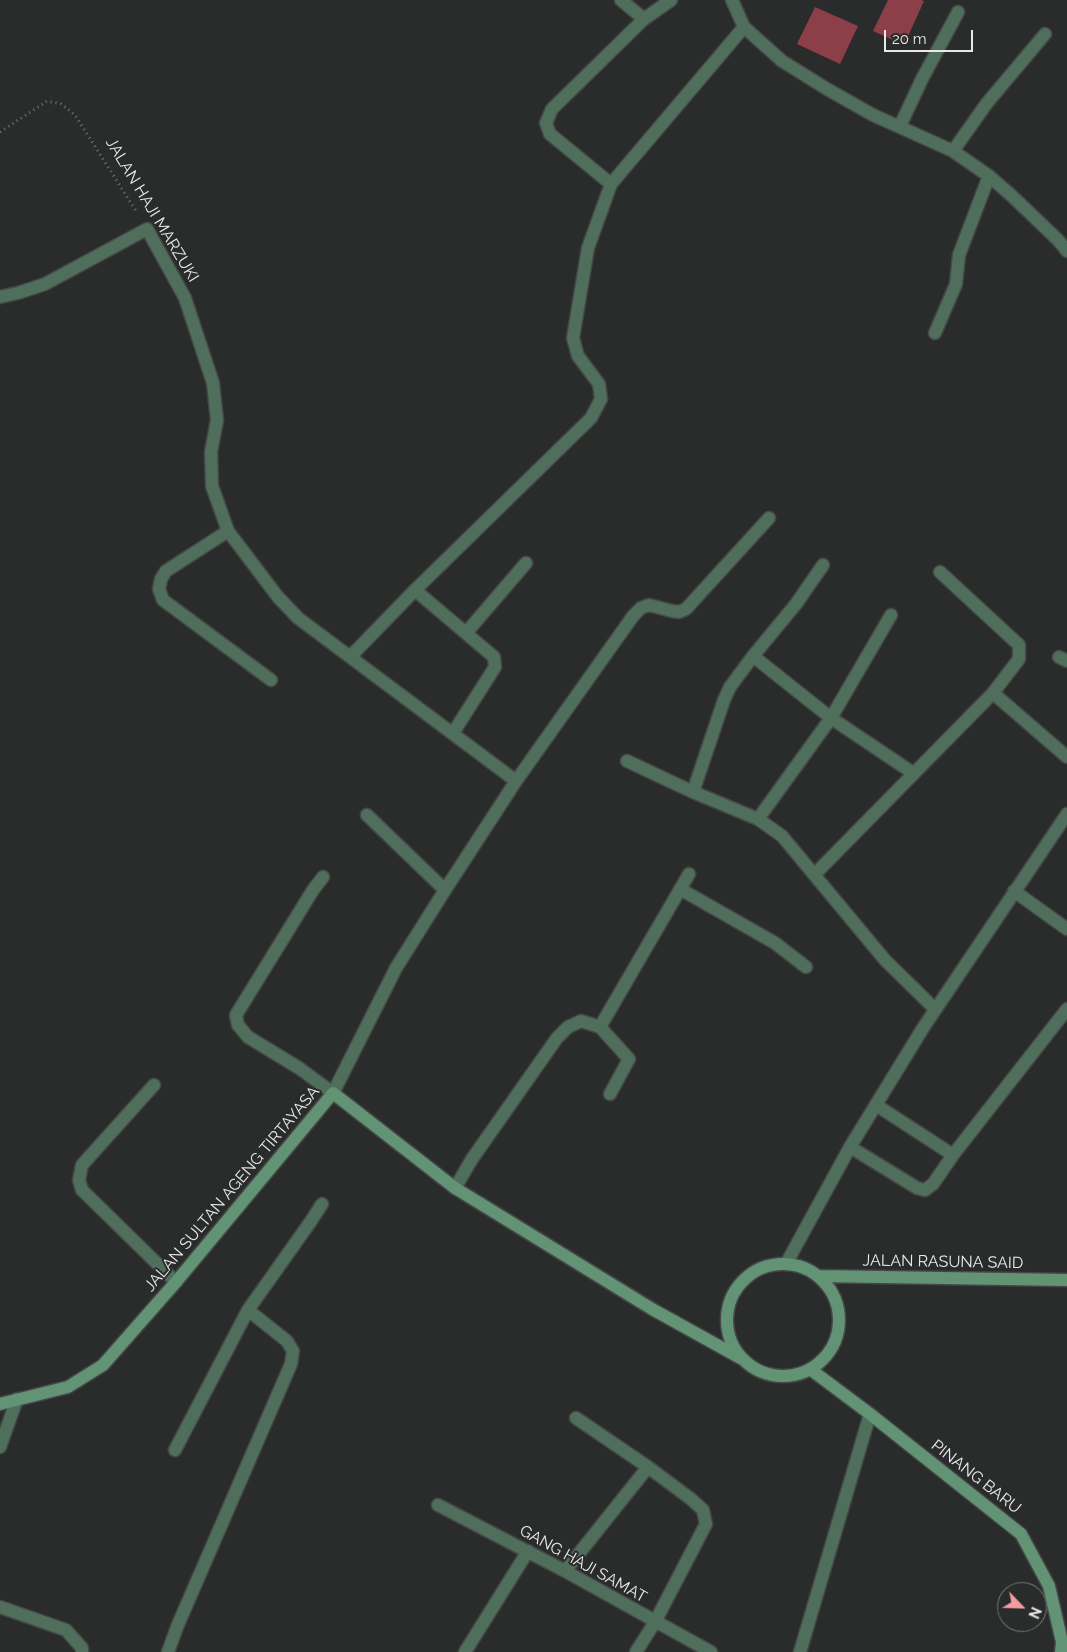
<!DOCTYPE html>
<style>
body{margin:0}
#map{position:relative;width:1067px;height:1652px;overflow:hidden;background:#2a2c2b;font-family:Raleway,sans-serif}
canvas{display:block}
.north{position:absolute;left:997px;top:1582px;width:50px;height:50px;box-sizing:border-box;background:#2a2c2b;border:1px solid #767877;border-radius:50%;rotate:114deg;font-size:14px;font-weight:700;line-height:20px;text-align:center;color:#e8eae9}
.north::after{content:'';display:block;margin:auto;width:18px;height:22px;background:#f49aa2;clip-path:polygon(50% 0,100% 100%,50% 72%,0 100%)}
.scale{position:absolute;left:884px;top:30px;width:89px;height:22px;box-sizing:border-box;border:2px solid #e8eae9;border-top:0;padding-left:6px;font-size:15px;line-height:18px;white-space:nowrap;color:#e8eae9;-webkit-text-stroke:4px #2a2c2b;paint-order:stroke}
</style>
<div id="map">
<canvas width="1067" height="1652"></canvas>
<div class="north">N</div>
<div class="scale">20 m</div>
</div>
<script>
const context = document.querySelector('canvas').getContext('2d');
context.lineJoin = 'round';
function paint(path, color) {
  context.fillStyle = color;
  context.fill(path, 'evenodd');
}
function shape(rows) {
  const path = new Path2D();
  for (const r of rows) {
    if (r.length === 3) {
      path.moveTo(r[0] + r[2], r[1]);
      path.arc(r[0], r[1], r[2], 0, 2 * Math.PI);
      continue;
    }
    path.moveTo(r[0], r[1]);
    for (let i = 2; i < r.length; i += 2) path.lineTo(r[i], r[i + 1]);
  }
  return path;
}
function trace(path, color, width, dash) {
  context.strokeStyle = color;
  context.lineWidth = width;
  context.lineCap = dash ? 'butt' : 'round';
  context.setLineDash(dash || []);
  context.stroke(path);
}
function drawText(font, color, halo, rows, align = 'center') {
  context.font = font + ' Raleway,sans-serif';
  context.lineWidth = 4;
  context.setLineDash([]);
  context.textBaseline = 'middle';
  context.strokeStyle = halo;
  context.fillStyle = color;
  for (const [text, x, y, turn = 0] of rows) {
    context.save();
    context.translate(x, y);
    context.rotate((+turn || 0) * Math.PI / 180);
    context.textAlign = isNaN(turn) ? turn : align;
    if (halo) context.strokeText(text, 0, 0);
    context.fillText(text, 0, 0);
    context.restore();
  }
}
paint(shape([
 [888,0,921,0,924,1,904,45,873,31],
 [815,7,858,26,840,64,797,44]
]), '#8c3f48');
const minor = shape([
 [621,0,644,19],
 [732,0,744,27,782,61,827,89,873,115,953,151,989,176,1012,196,1058,240,1067,251],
 [900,126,922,79,958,12],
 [953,151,987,103,1045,34],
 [611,184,744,27],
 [0,297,18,293,45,284,147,229,185,298,213,383,217,420,211,452,212,486,228,531,278,597,298,618,516,781],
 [935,333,956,284,959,255,989,176],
 [228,531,166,571,161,579,159,589,163,600,271,680],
 [415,590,494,657,495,667,453,733],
 [466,633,526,563],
 [753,656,831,718,913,773],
 [350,657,415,590,591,418,601,399,599,384,578,356,573,338,588,248,611,184,550,134,546,123,552,109,644,19,671,0],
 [1059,657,1067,661],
 [993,693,1067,757],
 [627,761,693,792,758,819,782,836,885,960,935,1009],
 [693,792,724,700,730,687,753,656,796,604,823,565],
 [367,815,445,890],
 [758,819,831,718,891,615],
 [815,874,993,693,1019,659,1019,645,940,572],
 [323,877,313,890,236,1015,238,1025,248,1037,299,1068,333,1093,396,968,445,890,516,781,633,616,641,608,649,605,672,611,679,612,686,609,769,518],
 [680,889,775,943,806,967],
 [1014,891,1067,929],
 [154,1085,82,1165,79,1180,82,1190,176,1282],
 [610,1094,629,1059,600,1027,689,874],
 [876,1105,953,1155,1067,1009],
 [850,1147,917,1188,925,1190,933,1184,953,1155],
 [455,1188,472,1159,557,1038,568,1027,581,1021,600,1027],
 [786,1264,850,1147,923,1028,1067,814],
 [576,1418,648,1467,691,1499,703,1510,706,1524,655,1622,636,1652],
 [0,1447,17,1399],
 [175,1450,248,1310],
 [438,1505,565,1571,711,1652],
 [565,1571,648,1467],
 [0,1607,66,1630,82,1648,82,1652],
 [168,1652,177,1627,291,1364,293,1351,287,1341,248,1310,311,1221,322,1204],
 [465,1652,528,1551],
 [800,1652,870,1414]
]);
const secondary = shape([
 [783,1320,56],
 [818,1276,1067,1280],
 [810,1369,870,1414,1021,1534,1049,1586,1062,1642,1061,1652],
 [0,1404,68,1387,103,1365,176,1282,333,1093,455,1188,652,1309,744,1360]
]);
trace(minor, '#454746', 15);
trace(secondary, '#454746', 15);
trace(shape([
 [0,132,47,101,61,104,75,115,136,211]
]), '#747675', 3, [1, 4]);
trace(minor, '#4f6e5b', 12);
trace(secondary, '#619374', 12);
drawText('16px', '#e8eae9', '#2a2c2b', [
 ["JALAN HAJI MARZUKI",152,210,59],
 ["JALAN SULTAN AGENG TIRTAYASA",232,1189,-50],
 ["JALAN RASUNA SAID",943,1262,1],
 ["PINANG BARU",976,1477,38],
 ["GANG HAJI SAMAT",583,1564,29]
]);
</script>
